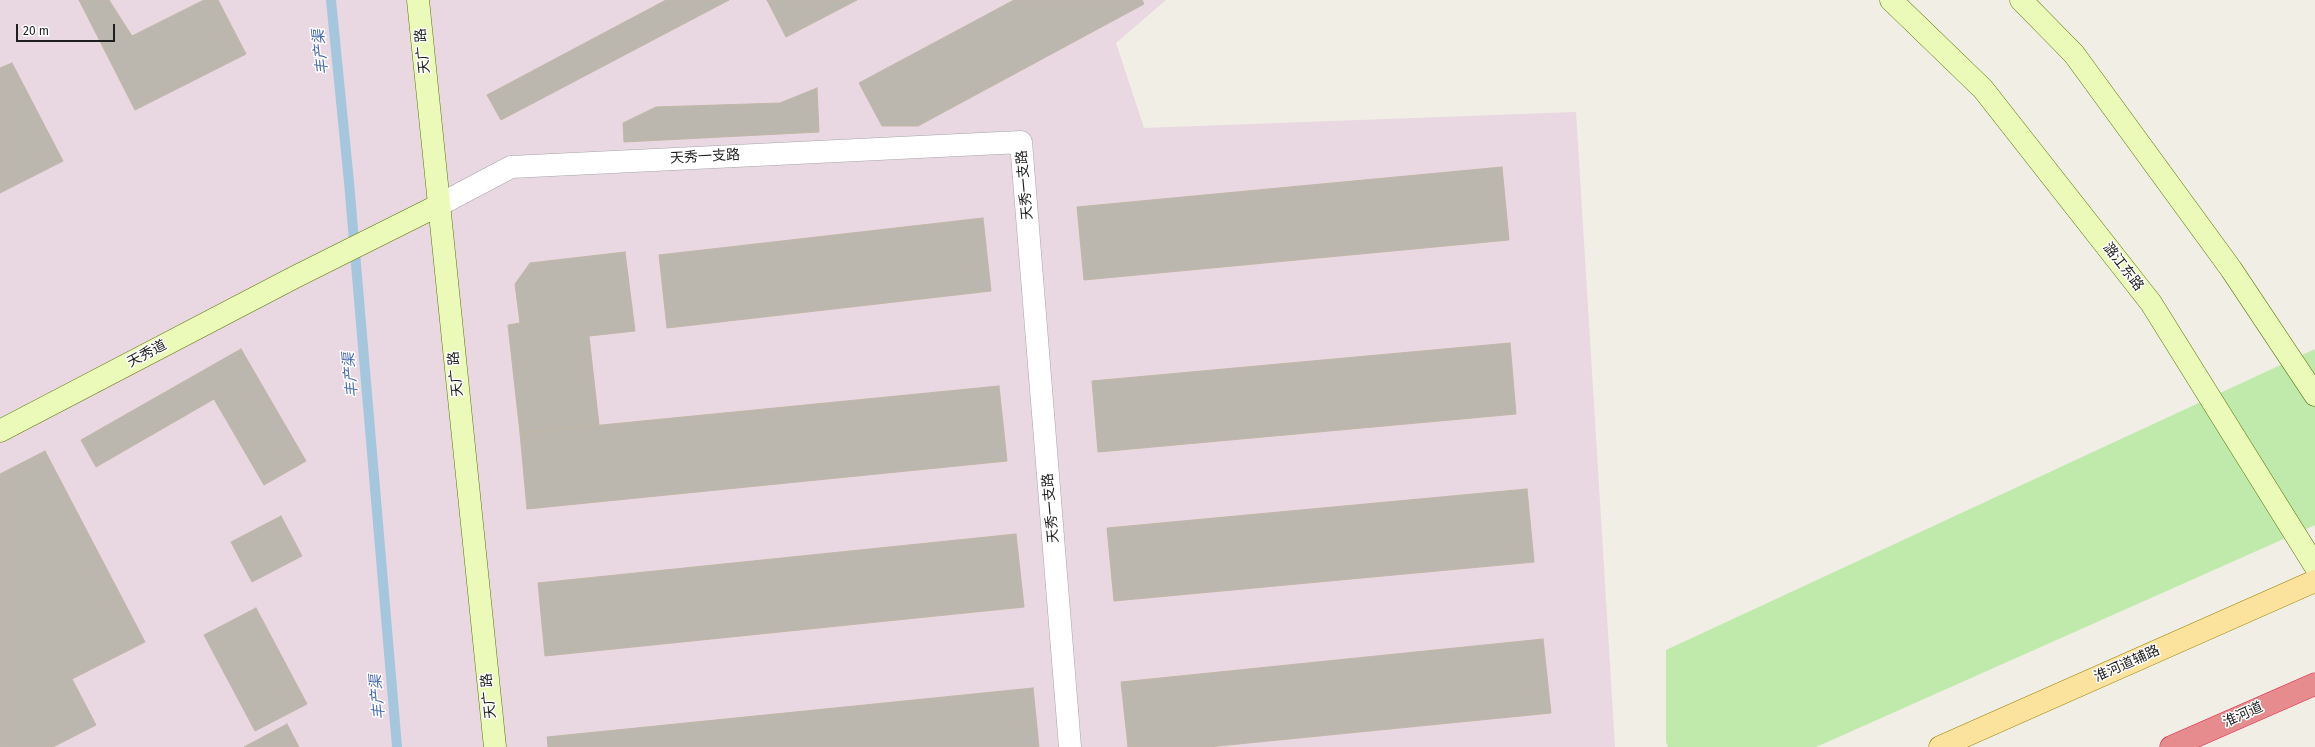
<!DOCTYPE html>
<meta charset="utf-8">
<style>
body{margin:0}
#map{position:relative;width:2315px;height:747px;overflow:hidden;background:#f0eee5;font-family:"Fira Sans",sans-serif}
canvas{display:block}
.scale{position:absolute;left:16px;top:24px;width:99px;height:18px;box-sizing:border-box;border:2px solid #1f1f1f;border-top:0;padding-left:5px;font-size:12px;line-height:14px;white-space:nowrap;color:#1f1f1f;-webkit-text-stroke:3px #fff;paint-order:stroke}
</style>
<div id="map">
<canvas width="2315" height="747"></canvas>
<div class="scale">20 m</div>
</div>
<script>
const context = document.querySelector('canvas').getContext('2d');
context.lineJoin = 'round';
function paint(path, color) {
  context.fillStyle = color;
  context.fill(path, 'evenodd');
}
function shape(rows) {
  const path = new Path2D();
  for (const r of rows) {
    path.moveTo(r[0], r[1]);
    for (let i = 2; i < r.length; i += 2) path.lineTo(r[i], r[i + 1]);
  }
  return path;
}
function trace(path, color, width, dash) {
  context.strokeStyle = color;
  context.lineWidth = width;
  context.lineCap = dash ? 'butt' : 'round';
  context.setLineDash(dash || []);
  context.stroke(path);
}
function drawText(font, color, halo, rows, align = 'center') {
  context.font = font + ' "Fira Sans","Noto Sans SC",sans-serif';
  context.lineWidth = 3;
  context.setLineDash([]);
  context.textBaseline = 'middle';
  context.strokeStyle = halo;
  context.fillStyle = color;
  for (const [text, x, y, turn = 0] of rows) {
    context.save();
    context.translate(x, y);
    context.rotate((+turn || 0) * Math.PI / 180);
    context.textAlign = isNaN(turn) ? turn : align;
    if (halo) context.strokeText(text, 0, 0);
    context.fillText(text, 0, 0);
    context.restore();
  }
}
paint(shape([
 [0,0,1166,0,1116,43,1144,128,1576,112,1615,747,0,747]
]), '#e9d7e2');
paint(shape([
 [2315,349,2315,525,1816,747,1668,747,1666,742,1666,650]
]), '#bfeaab');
trace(shape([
 [331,0,349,182,397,747]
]), '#a5c7dd', 10);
const building = shape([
 [79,0,109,0,132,36,204,0,218,0,246,54,135,110,79,0],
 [666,0,729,0,501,120,487,95,666,0],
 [767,0,857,0,786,37,767,0],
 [1014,0,1142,0,1144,4,918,126,882,126,859,83,1014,0],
 [12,63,63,161,0,193,0,68,12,63],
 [817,88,819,132,624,142,623,123,656,107,780,103,817,88],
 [1502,167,1509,240,1084,280,1077,207,1502,167],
 [983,218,991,291,667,328,659,255,983,218],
 [625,252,635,331,589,336,599,425,520,433,508,325,520,323,515,284,530,263,625,252],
 [1510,343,1516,414,1098,452,1092,381,1510,343],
 [241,349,306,461,264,485,214,399,96,467,81,440,241,349],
 [999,386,1007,461,527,509,520,433,999,386],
 [45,451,145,642,72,679,96,725,53,747,0,747,0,474,45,451],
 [1527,489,1534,562,1114,601,1107,528,1527,489],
 [281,516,302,556,252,582,231,542,281,516],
 [1016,534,1024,607,545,656,538,583,1016,534],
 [256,608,307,704,255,731,204,635,256,608],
 [1543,639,1551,713,1208,747,1128,747,1121,682,1543,639],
 [1033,688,1039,747,548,747,547,737,1033,688],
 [287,724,299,747,244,747,287,724]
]);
paint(building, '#bcb7ae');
trace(building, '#c1b7a7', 1);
const street = shape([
 [439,205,511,167,1021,142,1070,747]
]);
const secondary = shape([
 [418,0,495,747],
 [1891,0,1983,89,2151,303,2315,566],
 [2021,0,2074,54,2231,269,2315,395],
 [0,431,295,277,439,205]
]);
const primary = shape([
 [1940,747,2315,581]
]);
const highway = shape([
 [2171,747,2315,684]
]);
trace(street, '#a6a6a6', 23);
trace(secondary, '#587704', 23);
trace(primary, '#998000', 23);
trace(highway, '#dc2444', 23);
trace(street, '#fff', 22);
trace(secondary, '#ecfab9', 22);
trace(primary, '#fce39d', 22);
trace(highway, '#e78c8e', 22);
drawText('14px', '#1f1f1f', '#fff', [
 ["天广 路",423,51,-96],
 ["天秀一支路",705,157,-3],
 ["天秀一支路",1025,185,-95],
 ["潞江东路",2123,267,52],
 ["天秀道",147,354,-28],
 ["天广 路",456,374,-96],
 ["天秀一支路",1051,508,-95],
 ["淮河道辅路",2127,664,-24],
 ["天广 路",489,696,-96],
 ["淮河道",2243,715,-24]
]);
drawText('italic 15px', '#4a6caf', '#fff', [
 ["丰产渠",321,52,-96],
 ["丰产渠",351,375,-95],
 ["丰产渠",378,697,-95]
]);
</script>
